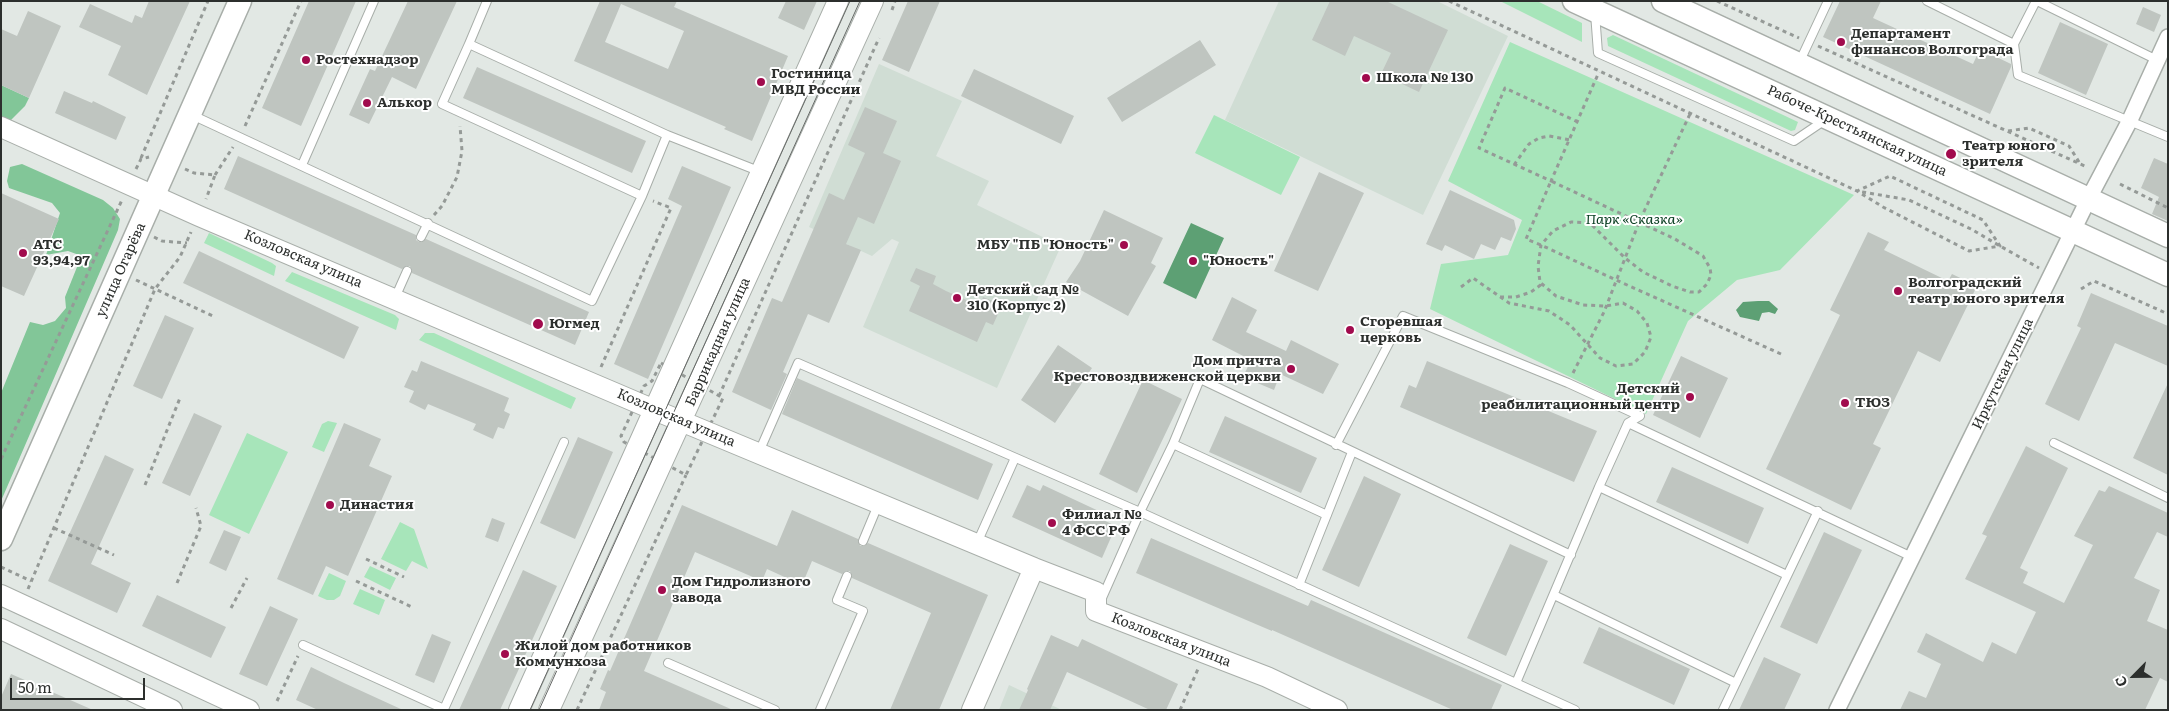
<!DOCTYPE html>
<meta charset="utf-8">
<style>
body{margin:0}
#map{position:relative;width:2169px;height:711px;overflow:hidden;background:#e2e8e4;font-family:Literata,serif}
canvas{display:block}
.frame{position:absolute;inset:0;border:2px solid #2c2f2d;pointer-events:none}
.north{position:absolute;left:2109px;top:651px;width:50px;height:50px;-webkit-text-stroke:4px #fff;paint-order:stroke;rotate:247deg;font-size:14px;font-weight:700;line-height:20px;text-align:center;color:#2c2f2d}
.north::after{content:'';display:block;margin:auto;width:18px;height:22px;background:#2c2f2d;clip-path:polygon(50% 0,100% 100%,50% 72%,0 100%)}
.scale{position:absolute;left:10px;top:678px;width:135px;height:22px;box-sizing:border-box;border:2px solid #2c2f2d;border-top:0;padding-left:6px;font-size:15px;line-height:18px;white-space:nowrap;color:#2c2f2d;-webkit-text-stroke:4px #fff;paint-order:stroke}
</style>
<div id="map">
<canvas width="2169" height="711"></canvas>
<div class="frame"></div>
<div class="north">С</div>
<div class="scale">50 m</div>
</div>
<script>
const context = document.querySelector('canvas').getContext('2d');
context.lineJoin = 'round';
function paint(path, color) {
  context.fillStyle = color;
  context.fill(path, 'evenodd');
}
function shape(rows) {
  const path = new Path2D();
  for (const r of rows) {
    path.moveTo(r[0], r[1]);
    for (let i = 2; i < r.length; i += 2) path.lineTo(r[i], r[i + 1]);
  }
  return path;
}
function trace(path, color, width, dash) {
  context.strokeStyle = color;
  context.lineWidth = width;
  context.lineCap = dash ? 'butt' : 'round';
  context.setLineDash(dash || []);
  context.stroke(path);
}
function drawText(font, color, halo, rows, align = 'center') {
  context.font = font + ' Literata,serif';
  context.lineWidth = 4;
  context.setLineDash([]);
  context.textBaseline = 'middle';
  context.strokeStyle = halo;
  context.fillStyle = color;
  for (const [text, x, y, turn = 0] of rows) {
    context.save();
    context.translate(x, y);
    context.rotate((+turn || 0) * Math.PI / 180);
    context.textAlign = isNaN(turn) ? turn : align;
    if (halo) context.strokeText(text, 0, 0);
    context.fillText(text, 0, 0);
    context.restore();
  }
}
paint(shape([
 [1279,1,1437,1,1508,36,1423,215,1225,120],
 [879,64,962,101,936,156,989,181,977,205,1061,246,997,388,863,327,899,242,892,239,872,256,809,227],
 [1009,685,1062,710,999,710]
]), '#d0ddd4');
paint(shape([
 [1500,1,1537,1,1582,23,1582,42],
 [1613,35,1798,122,1795,130,1791,131,1608,46,1607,38],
 [1510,42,1854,195,1780,270,1737,280,1688,321,1646,414,1430,309,1441,264,1508,255,1522,220,1448,181],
 [1214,115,1300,157,1281,195,1195,153],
 [209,233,272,263,276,266,274,276,204,243],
 [292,272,395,315,399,319,396,330,285,281],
 [425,333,434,333,576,398,571,409,419,340],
 [328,421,337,423,324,452,312,447,322,424],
 [247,433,288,452,249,534,209,515],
 [400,522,414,529,428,569,412,561,406,571,381,559],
 [370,566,396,578,390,590,364,577],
 [329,573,346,581,340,596,334,600,327,600,318,596],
 [360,589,385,600,379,615,353,604]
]), '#a7e5ba');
paint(shape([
 [1,85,29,98,25,106,8,123,1,120],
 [22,164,103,200,113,208,120,219,118,230,1,501,1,393,30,322,43,325,55,321,66,308,65,297,77,267,79,255,68,251,46,255,60,213,52,203,9,188,7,181,10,167]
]), '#82c698');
paint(shape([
 [1191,223,1224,238,1196,299,1163,283],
 [1758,301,1769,301,1778,309,1775,314,1769,312,1762,313,1759,321,1740,317,1736,310,1743,302]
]), '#5da074');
paint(shape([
 [149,1,190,1,147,95,108,75,121,46,79,27,90,4,132,23,135,15,142,18],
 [309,1,356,1,301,126,262,108],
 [408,1,457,1,416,89,392,77,369,124,349,115,370,69,375,71],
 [600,1,677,1,674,7,788,56,752,141,724,129,726,127,574,61],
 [621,4,684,31,668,69,605,42],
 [786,1,817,1,804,30,778,18],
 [908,1,940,1,909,72,882,60],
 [1330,1,1386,1,1448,30,1419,92,1381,74,1391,53,1354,36,1345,56,1312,40],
 [1840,1,1881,1,1873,18,1973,64,1980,49,2011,64,2011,67,1990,114,1823,37],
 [2143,7,2161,15,2154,32,2136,24],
 [28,11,61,26,29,98,1,85,1,29,17,36],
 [2060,22,2108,44,2086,95,2038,73],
 [1200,40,1216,65,1122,122,1107,98],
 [477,67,646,141,632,173,463,98],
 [974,69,1074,116,1061,144,961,96],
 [64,91,92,103,93,101,126,117,116,140,55,113],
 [865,107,897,121,883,153,901,161,874,224,858,217,846,244,861,250,829,323,808,314,783,372,787,374,771,410,732,392,772,298,782,302,829,193,844,200,865,153,848,145],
 [238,156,416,235,416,240,419,242,426,239,589,312,575,345,412,273,410,266,406,266,402,269,224,189],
 [2154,158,2168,164,2168,221,2152,214,2159,197,2141,188],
 [682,166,731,187,648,379,614,364,682,206,668,199],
 [1319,172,1364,193,1318,291,1274,271],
 [1450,190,1514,220,1516,229,1511,241,1501,237,1495,250,1481,244,1474,259,1445,245,1442,251,1426,244],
 [1,193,59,219,24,296,1,286],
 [1104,210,1163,238,1151,263,1156,266,1128,316,1066,282,1080,261],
 [1868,232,1889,242,1884,250,1948,281,1952,274,1977,286,1940,362,1918,351,1873,444,1881,448,1851,510,1766,469,1840,315,1830,310],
 [199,251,359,327,344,359,183,283],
 [916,268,936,276,933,284,946,291,980,306,983,297,1002,305,993,325,986,322,977,342,909,311,920,286,910,281],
 [2091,293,2168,326,2168,366,2115,343,2079,421,2045,404,2081,328,2077,326],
 [1232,297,1257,310,1246,332,1286,351,1291,340,1339,364,1323,394,1280,374,1274,390,1243,377,1251,360,1212,340],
 [165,315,194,328,162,399,133,386],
 [1058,345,1092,368,1055,423,1021,400],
 [1681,356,1728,378,1700,438,1653,415],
 [421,361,509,398,504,411,510,414,504,429,498,427,493,439,473,430,476,424,428,404,425,410,409,402,414,391,404,387,412,370,417,372],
 [1427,361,1597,431,1574,482,1400,407,1409,385,1416,388],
 [797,378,993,464,978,500,782,414],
 [1143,380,1182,399,1137,493,1099,474],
 [2168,383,2168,475,2133,458],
 [194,413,222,426,190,496,162,483],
 [1225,416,1317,458,1301,493,1209,452],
 [344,423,381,439,369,466,392,476,348,576,326,566,313,595,277,579],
 [578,437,613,452,575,539,540,523],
 [2026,446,2068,468,2020,568,2028,572,2023,583,2064,603,2093,545,2074,536,2099,490,2105,492,2109,486,2168,513,2168,537,2157,532,2134,578,2160,590,2147,621,2168,630,2168,682,2160,678,2145,710,1900,710,1909,691,1926,698,1941,664,1917,652,1926,633,1983,662,1992,642,2016,654,2036,612,1965,579,1987,536,1982,534],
 [105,455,134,469,91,564,131,583,117,613,48,581],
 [1672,467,1764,508,1748,544,1656,502],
 [1364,476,1401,494,1359,587,1322,570],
 [1027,485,1040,491,1043,485,1103,513,1101,519,1116,526,1102,558,1012,517],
 [682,505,777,546,792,510,858,539,860,546,864,546,868,543,988,595,939,710,890,710,931,613,852,578,850,571,846,571,842,574,812,561,802,585,767,569,762,581,695,552,644,671,733,710,599,710,606,692,600,689,608,670,610,671],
 [492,518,505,523,498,542,485,537],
 [224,530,241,537,226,571,209,563],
 [1824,532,1862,550,1817,644,1780,627],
 [1151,538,1308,606,1311,600,1502,685,1491,710,1453,710,1272,630,1272,631,1136,573],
 [1510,544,1548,561,1506,656,1467,638],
 [523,570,557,586,500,710,459,710],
 [157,595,226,627,211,658,142,626],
 [270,606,298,619,267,686,239,674],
 [1599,627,1690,669,1674,705,1583,663],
 [432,634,451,642,434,683,415,675],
 [1051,635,1078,647,1082,639,1178,684,1166,710,1150,710,1067,672,1050,710,1019,710,1028,690,1027,689],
 [1764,657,1801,674,1784,710,1739,710],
 [311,667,344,683,403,710,318,710,296,700],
 [11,674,93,710,1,710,1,697]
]), '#bfc5c0');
const lane = shape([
 [1927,1,2014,44,2018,75,2168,137],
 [2037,1,2157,60],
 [1595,13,1598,53,1794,141,1825,120],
 [469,44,487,1],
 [2014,44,2036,1],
 [1799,63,1828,1],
 [192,115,592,301,642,196,667,135,469,44,442,104,642,196],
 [667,135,761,172],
 [302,165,374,1],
 [421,237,428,223],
 [395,298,407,271],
 [2054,443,2168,498],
 [1173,444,1327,515],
 [1336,445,1403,316,1568,383,1640,416,1628,423],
 [759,452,798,363,1140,512,1102,598],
 [1599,487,1787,575],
 [863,541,878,505],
 [977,543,1015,458],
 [1571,555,1200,379,1173,444,1140,512,1575,710],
 [1299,585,1352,452],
 [1554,595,1736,683],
 [303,645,444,709,564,442],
 [668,663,775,710],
 [1516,683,1599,487,1628,423,1912,557],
 [820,710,863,611,837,600,847,576],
 [1723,710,1818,511]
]);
const street = shape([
 [1837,710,2089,198,2129,122,2168,37]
]);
const secondary = shape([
 [1,127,199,216,664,414,1034,568,1096,592,1096,611,1267,677,1337,710],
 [1,595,249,710],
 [1,629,172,710],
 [519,710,838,1],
 [549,710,873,1],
 [972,710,1034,568]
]);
const primary = shape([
 [1574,1,2168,275],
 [1663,1,2168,236],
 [1,539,240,1]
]);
trace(lane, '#a8aea9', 10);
trace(street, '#a8aea9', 18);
trace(secondary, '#a8aea9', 22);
trace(primary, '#a8aea9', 25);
trace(shape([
 [1449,1,1857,191,1883,207,1969,251,2000,246,1983,220,1890,176,1857,191,1909,200,1971,229,2000,246,2039,268],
 [1717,1,1799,38],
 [892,10,895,1],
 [1818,46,2087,167],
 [1578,122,1505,88,1479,148,1551,181,1599,72],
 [245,126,301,1],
 [2008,131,2029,128,2069,146,2079,162],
 [141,158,208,1],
 [1514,165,1529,144,1539,138,1549,136,1570,140],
 [136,169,141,159,149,157],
 [185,169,194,173,215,175,206,199],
 [215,175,233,147],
 [2120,184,2168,208],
 [434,215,442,206,457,177,462,151,460,126],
 [154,237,162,241,187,243],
 [136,280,215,317],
 [1461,287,1473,278,1509,303,1549,311,1570,325,1600,358,1616,366,1633,364,1645,352,1651,337,1647,323,1637,311,1623,303,1606,306,1583,305,1556,296,1542,284,1540,282,1538,266,1541,245,1553,231,1571,222,1590,223,1625,258,1643,272,1672,286,1690,292,1699,292,1707,284,1711,275,1710,268,1703,256,1675,239,1551,181,1526,239,1541,245,1616,280,1781,354],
 [2081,289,2094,281,2168,314],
 [1500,297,1516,297,1531,292,1542,284],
 [661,363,723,398,686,475,624,442,621,436,644,386,652,381,661,363],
 [601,367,671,208,653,201],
 [1573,373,1604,312,1640,220,1690,114],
 [719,396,879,38],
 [1,459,122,200],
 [145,485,180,398],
 [54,528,114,555],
 [366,559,404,577],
 [1,567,31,581],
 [356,581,412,607],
 [177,583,201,526,196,508],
 [28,589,155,289,180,257,191,232],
 [231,608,247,578],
 [277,701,298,656],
 [577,710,686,475],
 [1180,710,1198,669]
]), '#959a97', 3, [4, 4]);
trace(lane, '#fff', 8);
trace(street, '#fff', 15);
trace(secondary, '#fff', 20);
trace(primary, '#fff', 22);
trace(shape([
 [530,710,850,1],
 [539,710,860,1]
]), '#666967', 1);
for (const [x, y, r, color] of [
 [1841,42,5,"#a10b4d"],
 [306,60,5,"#a10b4d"],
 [1366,78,5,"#a10b4d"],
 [761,82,5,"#a10b4d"],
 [367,103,5,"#a10b4d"],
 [1951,154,6,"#a10b4d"],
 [1124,245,5,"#a10b4d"],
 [23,253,5,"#a10b4d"],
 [1193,261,5,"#a10b4d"],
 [1898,291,5,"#a10b4d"],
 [957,298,5,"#a10b4d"],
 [538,324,6,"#a10b4d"],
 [1350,330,5,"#a10b4d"],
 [1291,369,5,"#a10b4d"],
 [1690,397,5,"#a10b4d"],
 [1845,403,5,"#a10b4d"],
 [330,505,5,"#a10b4d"],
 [1052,523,5,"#a10b4d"],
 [662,590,5,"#a10b4d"],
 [505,654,5,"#a10b4d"]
]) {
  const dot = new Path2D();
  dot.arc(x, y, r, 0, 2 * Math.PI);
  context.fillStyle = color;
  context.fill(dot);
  trace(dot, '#fff', 2);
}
drawText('bold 14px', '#2c2f2d', '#fff', [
 ["Департамент",1851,34],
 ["финансов Волгограда",1851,50],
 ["Ростехнадзор",316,60],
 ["Гостиница",771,74],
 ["МВД России",771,90],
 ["Школа № 130",1376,78],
 ["Алькор",377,103],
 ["Театр юного",1962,146],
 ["зрителя",1962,162],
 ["АТС",33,245],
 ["93,94,97",33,261],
 ["МБУ \"ПБ \"Юность\"",1114,245,"right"],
 ["\"Юность\"",1203,261],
 ["Волгоградский",1908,283],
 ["театр юного зрителя",1908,299],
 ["Детский сад №",967,290],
 ["310 (Корпус 2)",967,306],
 ["Сгоревшая",1360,322],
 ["церковь",1360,338],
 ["Югмед",549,324],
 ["Дом причта",1281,361,"right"],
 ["Крестовоздвиженской церкви",1281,377,"right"],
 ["Детский",1680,389,"right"],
 ["реабилитационный центр",1680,405,"right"],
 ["ТЮЗ",1855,403],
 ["Династия",340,505],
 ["Филиал №",1062,515],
 ["4 ФСС РФ",1062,531],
 ["Дом Гидролизного",672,582],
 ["завода",672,598],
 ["Жилой дом работников",515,646],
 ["Коммунхоза",515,662]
], 'left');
drawText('14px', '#2c2f2d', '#fff', [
 ["Рабоче-Крестьянская улица",1857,131,25],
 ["Козловская улица",303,259,23],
 ["улица Огарёва",121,270,-66],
 ["Баррикадная улица",718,342,-66],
 ["Иркутская улица",2003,374,-64],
 ["Козловская улица",676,418,23],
 ["Козловская улица",1171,640,21]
]);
drawText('italic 14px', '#0b4023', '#fff', [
 ["Парк «Сказка»",1634,220]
]);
</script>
